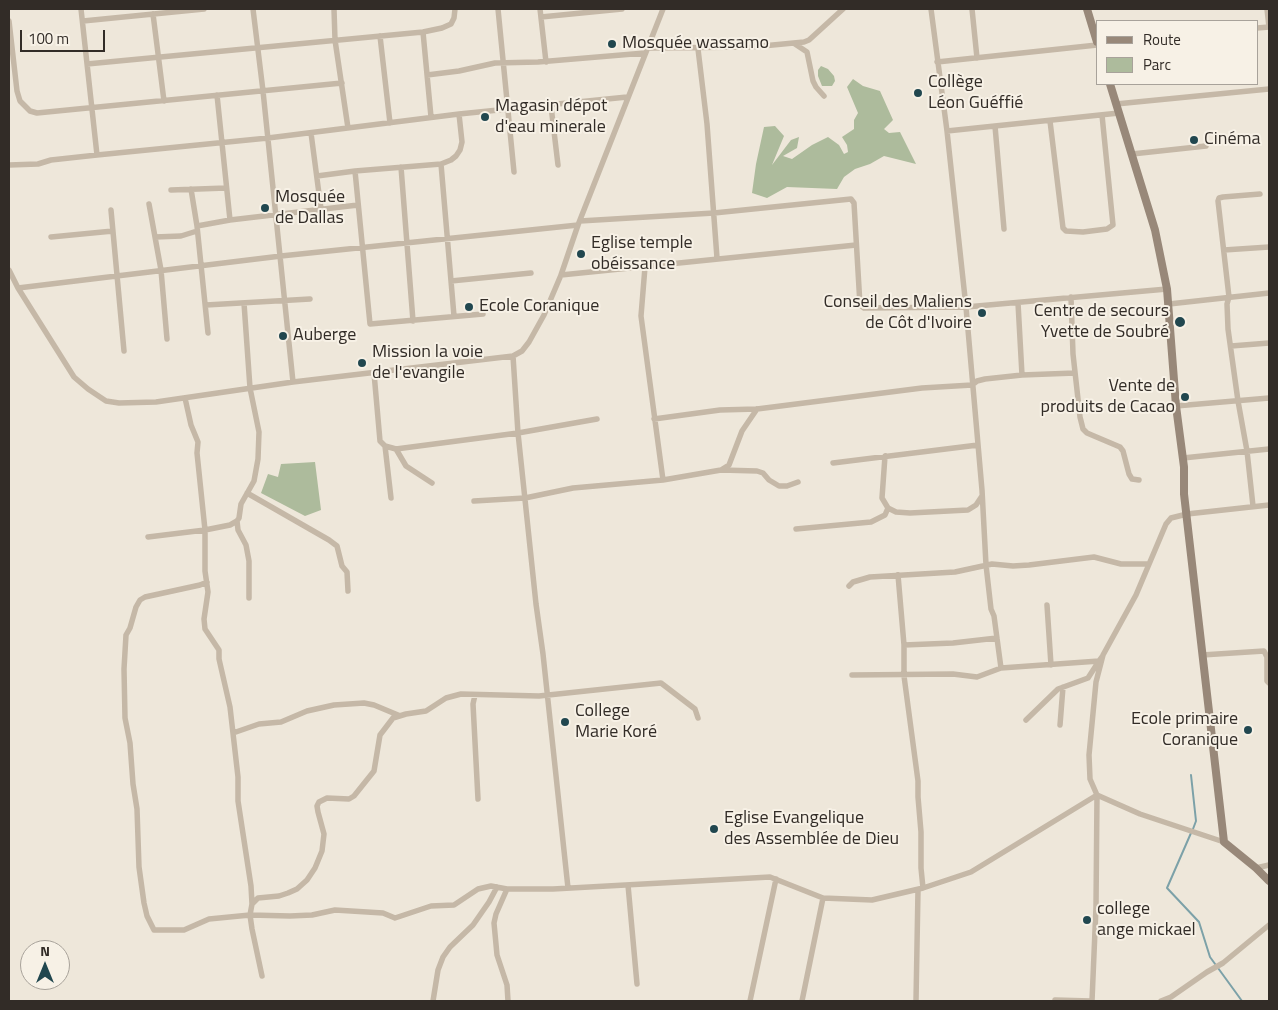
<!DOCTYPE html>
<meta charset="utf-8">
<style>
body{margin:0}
#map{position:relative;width:1278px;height:1010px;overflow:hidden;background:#eee7da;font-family:"Titillium Web",sans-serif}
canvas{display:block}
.frame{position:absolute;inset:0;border:10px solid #322c27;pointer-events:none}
.legend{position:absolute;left:1096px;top:20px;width:162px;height:65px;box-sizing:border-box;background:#f7f1e6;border:1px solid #a8a29a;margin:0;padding:6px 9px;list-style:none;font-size:15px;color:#322c27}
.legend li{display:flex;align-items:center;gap:10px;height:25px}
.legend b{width:25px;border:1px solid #a8a29a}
.north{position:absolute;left:20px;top:940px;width:50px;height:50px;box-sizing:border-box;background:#f7f1e6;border:1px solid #a8a29a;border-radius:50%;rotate:0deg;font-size:14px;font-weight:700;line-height:20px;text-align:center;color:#322c27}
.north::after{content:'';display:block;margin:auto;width:18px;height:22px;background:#21474f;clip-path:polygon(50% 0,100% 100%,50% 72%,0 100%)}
.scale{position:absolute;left:20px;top:30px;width:85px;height:22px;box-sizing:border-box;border:2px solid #322c27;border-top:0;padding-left:6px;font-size:15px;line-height:18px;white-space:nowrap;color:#322c27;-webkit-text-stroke:4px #f7f1e6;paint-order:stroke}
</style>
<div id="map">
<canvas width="1278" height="1010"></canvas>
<div class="frame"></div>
<ul class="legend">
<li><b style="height:6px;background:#988879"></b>Route</li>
<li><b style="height:14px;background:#adbb9c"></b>Parc</li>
</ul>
<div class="north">N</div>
<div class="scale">100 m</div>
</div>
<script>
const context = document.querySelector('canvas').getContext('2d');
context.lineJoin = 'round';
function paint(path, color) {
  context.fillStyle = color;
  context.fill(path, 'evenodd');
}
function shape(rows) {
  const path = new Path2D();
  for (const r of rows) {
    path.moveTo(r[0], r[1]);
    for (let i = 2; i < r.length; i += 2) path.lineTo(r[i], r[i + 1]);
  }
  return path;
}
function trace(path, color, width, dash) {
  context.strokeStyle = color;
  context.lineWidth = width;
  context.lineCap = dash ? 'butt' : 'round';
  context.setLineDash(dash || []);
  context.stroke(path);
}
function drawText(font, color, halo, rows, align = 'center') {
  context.font = font + ' "Titillium Web",sans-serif';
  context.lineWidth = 4;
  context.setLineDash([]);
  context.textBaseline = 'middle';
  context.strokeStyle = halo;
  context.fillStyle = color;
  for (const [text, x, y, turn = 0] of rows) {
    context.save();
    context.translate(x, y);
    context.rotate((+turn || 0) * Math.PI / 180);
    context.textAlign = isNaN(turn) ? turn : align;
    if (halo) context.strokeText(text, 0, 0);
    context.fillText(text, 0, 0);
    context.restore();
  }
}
paint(shape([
 [821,66,828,69,834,76,835,81,832,86,822,86,818,76,818,70],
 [853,79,863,86,880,91,893,120,884,129,889,133,900,132,916,164,884,156,870,164,855,169,844,177,837,189,787,187,767,198,752,193,756,164,764,127,775,126,784,136,772,165,791,140,799,137,797,148,783,156,792,159,812,145,828,137,839,145,844,154,848,152,847,145,842,137,854,129,854,120,858,113,847,87],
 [315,462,321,510,305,516,261,493,268,474,278,477,281,464]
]), '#adbb9c');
trace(shape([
 [1191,775,1196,821,1193,829],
 [1191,833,1167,888,1199,922,1210,957,1242,1001]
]), '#7ca1a8', 2);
trace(shape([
 [81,9,97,155],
 [253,9,263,91,293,382],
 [334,9,335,40,348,128],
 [498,9,514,172],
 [540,9,546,62],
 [931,9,947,131,966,307,982,490,986,565,991,609,994,616,1001,668],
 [972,9,977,58],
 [1267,9,1269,27],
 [153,14,164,101],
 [541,17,622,9],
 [9,21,17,91,20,101,30,111,37,113,342,83],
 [83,21,204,9],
 [1257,28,1269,27],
 [423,32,431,117],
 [380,36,390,123],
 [795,44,807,52,813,81,816,87,824,96],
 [647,48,752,47,804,42,809,40,843,9],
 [698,49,707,124,717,258],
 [937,62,1097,45],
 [87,64,423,32,442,28,451,24,454,18,455,9],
 [427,75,459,71,495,63,538,62,645,53],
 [217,95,230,220],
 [1116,104,1269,89],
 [551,106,558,165],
 [1050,121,1063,228,1066,231,1083,232,1107,229,1113,225,1102,115],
 [995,126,1004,229],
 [947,131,1119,113],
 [311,133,321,209],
 [1132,154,1206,146],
 [441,164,454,316],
 [9,165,38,164,51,160,97,155,268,138,459,114,627,97],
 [401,167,413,321],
 [355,171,370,324,483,314],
 [317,176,355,171,441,164,451,160,456,156,460,150,462,142,459,114],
 [191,189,197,226,208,333],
 [171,190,226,188],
 [149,204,161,270,167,339],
 [111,210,124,351],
 [580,221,714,213,851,199,854,203,860,305,864,308,966,307,1167,289],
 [197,226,230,220,358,205],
 [51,237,113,231],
 [155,237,181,236,197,231],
 [1224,250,1269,247],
 [645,267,641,316,663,480],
 [9,270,18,288,74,377,88,389,106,401,119,403,156,402,293,382,513,356,522,351,529,342,544,315,561,275,578,225,663,9],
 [561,275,856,245],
 [451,281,531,273],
 [18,288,281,256,578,225],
 [1071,297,1073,354,1080,417,1083,429,1087,433,1120,447,1123,451,1129,474,1132,479,1139,480],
 [244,303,250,388,259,432,258,459,254,481,241,504,239,518,237,521,230,525,205,530,205,571,208,592,204,619,205,629,219,650,219,659,230,707,238,777,238,801,251,886,252,904],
 [1018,303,1022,375],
 [1169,304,1269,293],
 [206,305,310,299],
 [1231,346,1269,343],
 [513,356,518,433,536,604,543,654,568,888],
 [374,373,380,441,385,446,396,449,518,433,597,419],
 [1176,406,1269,398],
 [654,419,720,410,757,409,922,388,972,385,977,381,985,379,1022,375,1075,373],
 [385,446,391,498],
 [396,449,406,466,432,483],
 [885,456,882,498,888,508,896,512,910,513,968,510,976,505,982,496],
 [1183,458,1269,449],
 [833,463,978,445],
 [721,470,729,465,742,431,757,409],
 [247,493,329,540,337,546,342,566,347,572,348,591],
 [474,501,525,498,573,488,663,480,721,470,757,471,763,473,769,480,779,486,787,486,798,482],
 [1253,506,1247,451,1238,401,1228,329,1227,304,1229,297,1218,201,1219,198,1223,197,1260,194],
 [237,521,238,530,246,545,249,561,249,598],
 [796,529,871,522,885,515,888,508],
 [148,537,205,530,197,453,198,442,191,425,185,398],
 [898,575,904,645,904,676,918,781,918,797,921,832,921,868,923,888],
 [207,582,200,585,145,597,140,600,136,607,130,628,126,635,124,669,125,718,130,743,133,784,137,809,139,867,144,903,147,916,154,930,184,930,209,919,250,915,290,916,312,915,335,910,383,913,395,918,431,906,454,905,478,889,491,886,507,889],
 [849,586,853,582,870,577,955,572,992,564,1013,566,1029,565,1094,557,1121,564,1149,564],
 [1047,605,1051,665],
 [904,645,953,643,997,638],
 [1202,655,1264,651,1267,657,1267,681,1269,683],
 [852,675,953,674,977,677,1001,668,1099,661,1102,657],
 [475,695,473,704,478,799],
 [1026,720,1058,689,1088,678,1099,661],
 [1060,725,1063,687],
 [233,733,259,724,281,722,307,711,334,705,364,703,374,705,398,715],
 [1224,842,1140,814,1097,795,1090,779,1089,755,1096,682,1103,655,1136,595,1166,524,1171,518,1187,514,1269,505],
 [1256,868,1269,865],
 [628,885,637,984],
 [262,976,252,929,250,915,252,904,258,898,279,896,288,893,297,889,307,880,315,868,322,851,324,834,318,812,317,806,319,802,327,798,349,799,354,796,374,771,380,735,393,718,406,714,426,711,446,698,461,694,539,696,661,683,695,709,698,718],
 [1055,1000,1091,1001],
 [433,1001,438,970,443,957,450,947,473,925,489,902,497,887],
 [508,1001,507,985,497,955,494,923,496,914,507,889,553,889,770,877,823,898,872,900,923,888,971,872,1097,795],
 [750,1001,776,879],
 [802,1001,823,898],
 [916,1001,918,890],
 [1092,1001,1096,907,1097,795],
 [1161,1001,1171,997,1207,972,1223,963,1269,925]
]), '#c5b8a7', 5.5);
trace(shape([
 [1087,9,1097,42],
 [1110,84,1155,230,1167,289,1176,406,1184,467,1184,494,1224,842,1256,868,1269,881]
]), '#988879', 8);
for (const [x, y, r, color] of [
 [612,44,5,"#21474f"],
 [918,93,5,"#21474f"],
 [485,117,5,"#21474f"],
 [1194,140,5,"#21474f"],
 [265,208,5,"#21474f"],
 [581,254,5,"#21474f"],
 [469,307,5,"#21474f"],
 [982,313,5,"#21474f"],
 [1180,322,6,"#21474f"],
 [283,336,5,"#21474f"],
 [362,363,5,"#21474f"],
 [1185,397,5,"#21474f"],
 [565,722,5,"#21474f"],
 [1248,730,5,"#21474f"],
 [714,829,5,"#21474f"],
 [1087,920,5,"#21474f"]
]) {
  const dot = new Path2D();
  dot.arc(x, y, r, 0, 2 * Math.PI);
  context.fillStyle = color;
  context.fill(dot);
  trace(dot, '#f7f1e6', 2);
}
drawText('18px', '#322c27', '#f7f1e6', [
 ["Mosquée wassamo",622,44],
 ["Collège",928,83],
 ["Léon Guéffié",928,104],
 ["Magasin dépot",495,107],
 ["d'eau minerale",495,128],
 ["Cinéma",1204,140],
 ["Mosquée",275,198],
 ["de Dallas",275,219],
 ["Eglise temple",591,244],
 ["obéissance",591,265],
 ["Conseil des Maliens",972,303,"right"],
 ["de Côt d'Ivoire",972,324,"right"],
 ["Ecole Coranique",479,307],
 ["Centre de secours",1169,312,"right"],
 ["Yvette de Soubré",1169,333,"right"],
 ["Auberge",293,336],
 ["Mission la voie",372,353],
 ["de l'evangile",372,374],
 ["Vente de",1175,387,"right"],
 ["produits de Cacao",1175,408,"right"],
 ["College",575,712],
 ["Marie Koré",575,733],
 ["Ecole primaire",1238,720,"right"],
 ["Coranique",1238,741,"right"],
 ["Eglise Evangelique",724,819],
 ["des Assemblée de Dieu",724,840],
 ["college",1097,910],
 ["ange mickael",1097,931]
], 'left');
</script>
